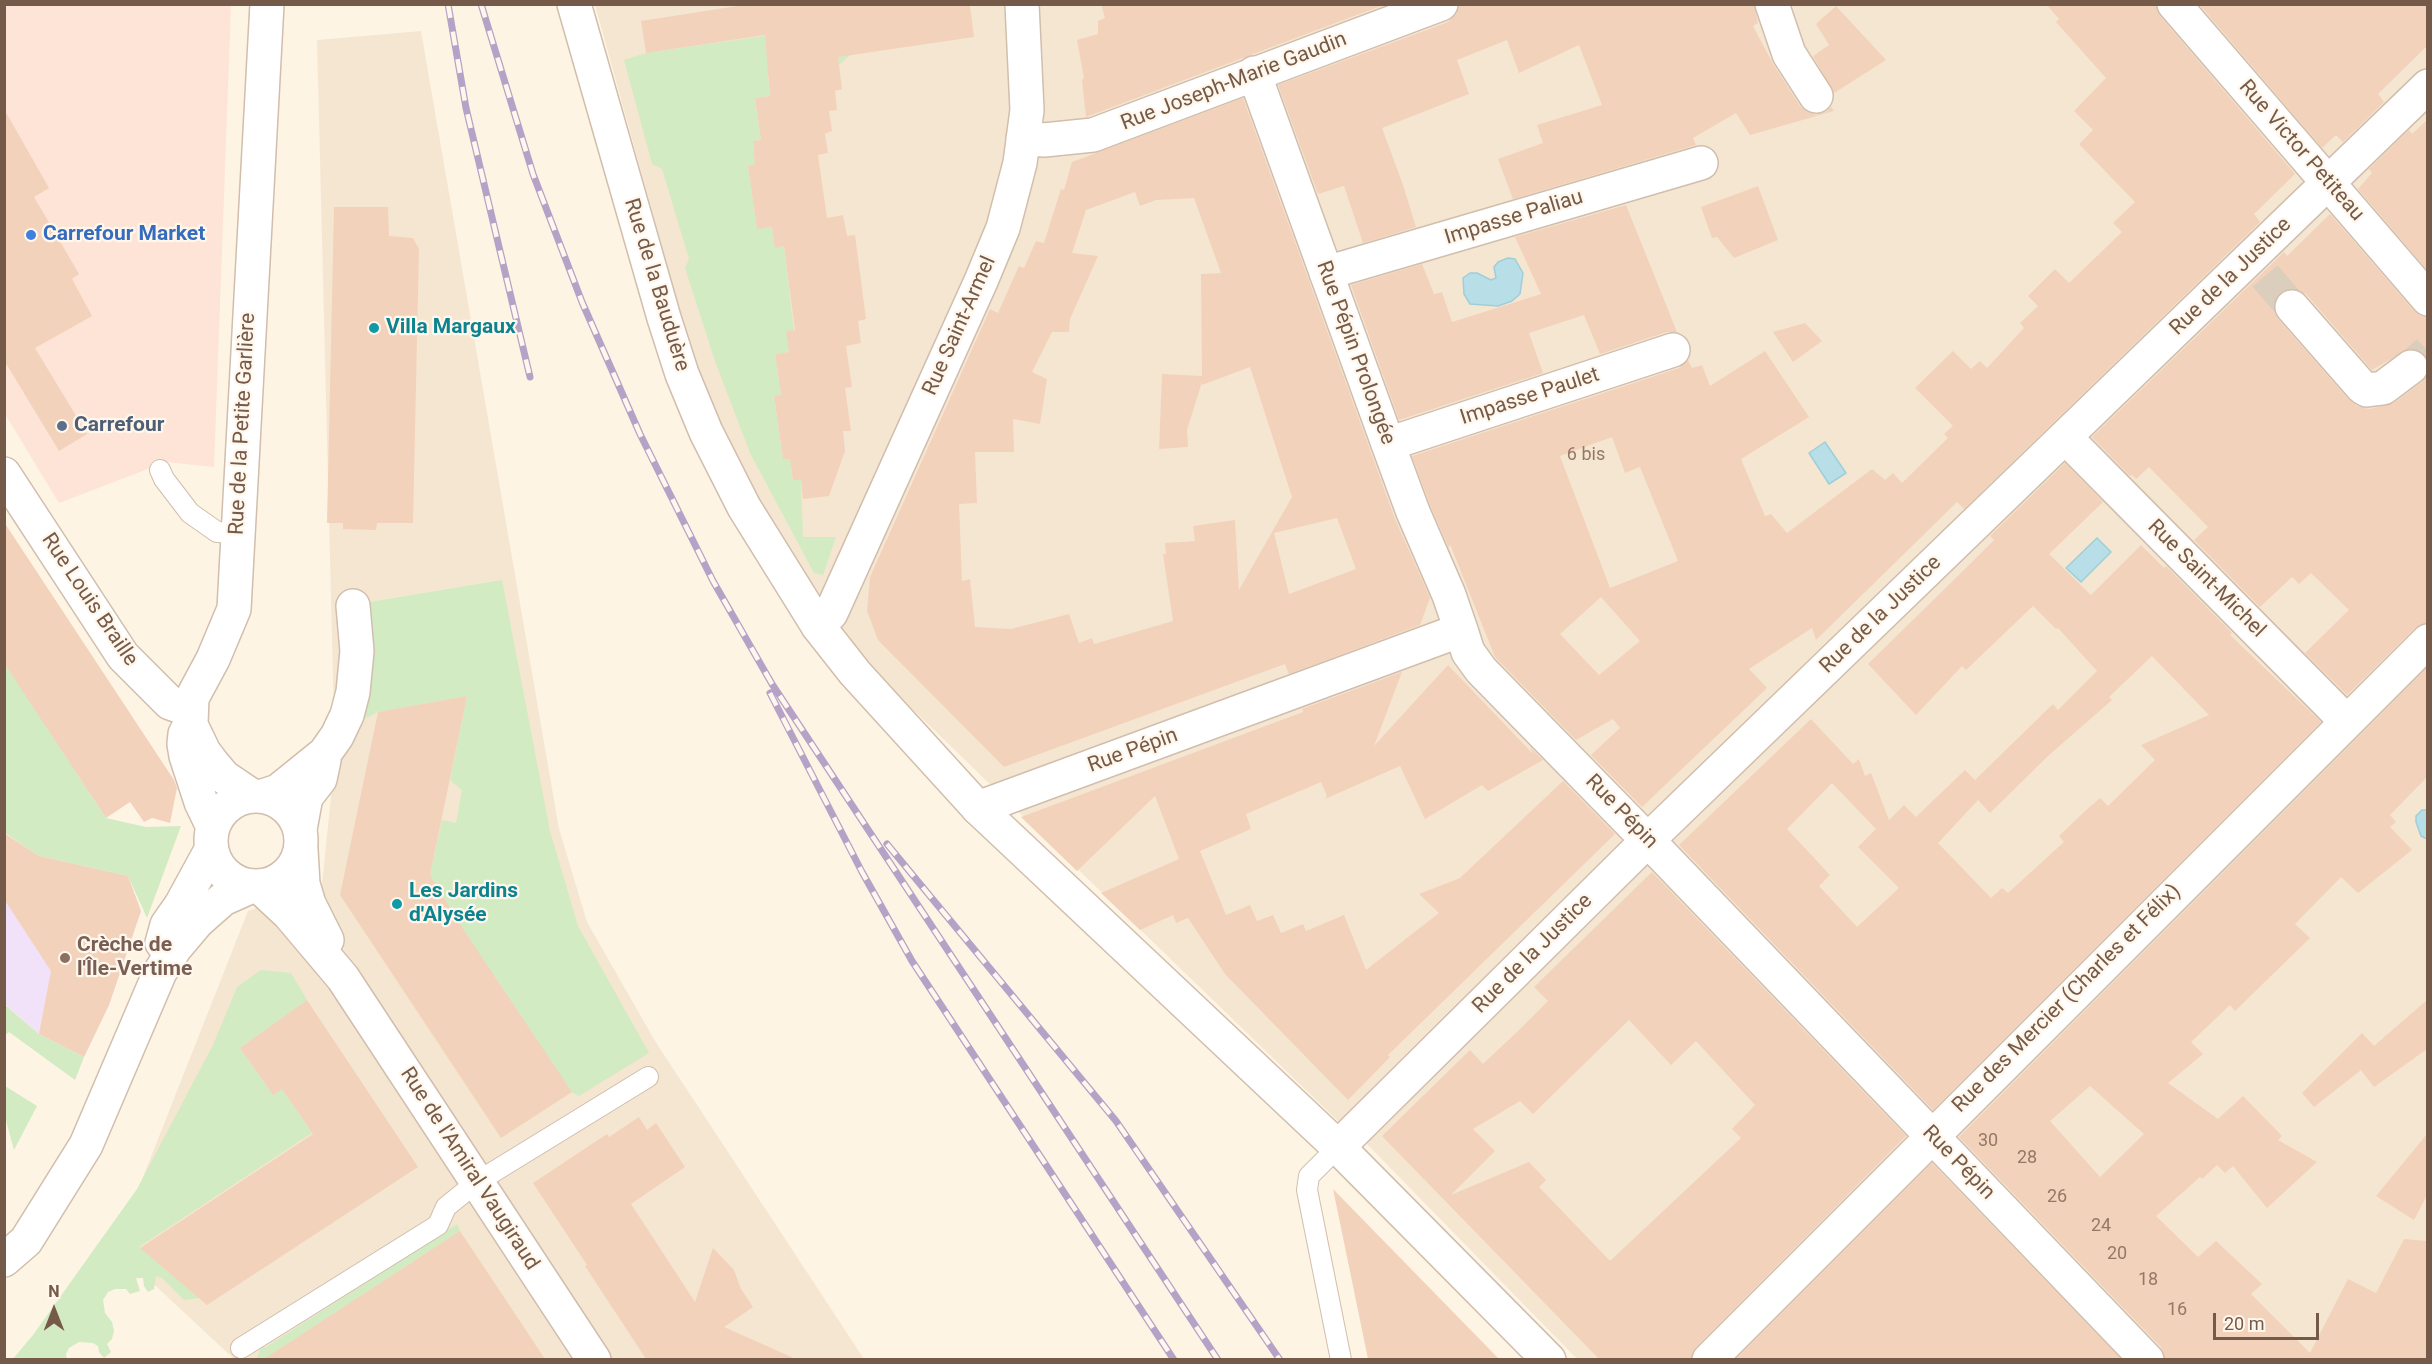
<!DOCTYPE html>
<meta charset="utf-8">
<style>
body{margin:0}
#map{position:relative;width:2432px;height:1364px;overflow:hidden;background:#fdf4e4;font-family:Roboto,sans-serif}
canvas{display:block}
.frame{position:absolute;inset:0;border:6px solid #765a49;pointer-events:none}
.north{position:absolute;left:24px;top:1280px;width:60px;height:60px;-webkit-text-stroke:4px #fff7eb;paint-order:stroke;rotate:0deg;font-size:16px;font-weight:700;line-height:24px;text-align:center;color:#765a49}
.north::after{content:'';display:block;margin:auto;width:21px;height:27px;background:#765a49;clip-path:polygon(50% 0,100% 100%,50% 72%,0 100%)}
.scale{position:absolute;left:2213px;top:1313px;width:106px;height:27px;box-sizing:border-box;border:3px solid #765a49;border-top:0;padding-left:8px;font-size:18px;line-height:21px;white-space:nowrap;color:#765a49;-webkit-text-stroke:4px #fff7eb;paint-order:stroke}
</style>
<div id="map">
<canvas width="2432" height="1364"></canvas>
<div class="frame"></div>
<div class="north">N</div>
<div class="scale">20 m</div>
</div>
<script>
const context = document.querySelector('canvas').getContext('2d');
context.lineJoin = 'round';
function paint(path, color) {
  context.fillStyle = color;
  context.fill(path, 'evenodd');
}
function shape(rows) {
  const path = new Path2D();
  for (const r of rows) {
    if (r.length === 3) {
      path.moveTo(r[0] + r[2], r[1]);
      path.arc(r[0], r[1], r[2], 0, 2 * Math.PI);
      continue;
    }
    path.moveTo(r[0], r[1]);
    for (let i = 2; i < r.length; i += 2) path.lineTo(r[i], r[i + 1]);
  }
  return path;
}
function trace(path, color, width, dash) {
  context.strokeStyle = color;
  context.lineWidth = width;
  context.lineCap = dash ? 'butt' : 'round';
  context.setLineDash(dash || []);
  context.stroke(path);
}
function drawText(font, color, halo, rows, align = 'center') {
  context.font = font + ' Roboto,sans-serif';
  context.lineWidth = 4.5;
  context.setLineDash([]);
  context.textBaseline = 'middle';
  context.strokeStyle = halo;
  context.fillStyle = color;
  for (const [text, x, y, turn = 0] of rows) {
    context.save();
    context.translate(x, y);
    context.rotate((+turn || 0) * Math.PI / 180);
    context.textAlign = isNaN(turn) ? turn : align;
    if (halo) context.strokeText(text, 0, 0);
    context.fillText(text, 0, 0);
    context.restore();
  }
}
paint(shape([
 [2427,4,2428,66,1340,1123,839,638,706,406,595,5],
 [421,31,559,829,587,922,655,1041,864,1359,234,1359,115,1248,248,911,322,884,335,758,317,40],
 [2427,94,2427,1359,1654,1360,1644,1350,1634,1359,1577,1359,1364,1141]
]), '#f5e6d2');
paint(shape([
 [5,5,231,5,214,467,166,462,59,503,5,414]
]), '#fee3d7');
paint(shape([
 [4,833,39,856,128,876,141,911,109,1005,84,1057,39,1034,5,1004]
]), '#f1e1f9');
paint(shape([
 [845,24,850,55,839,65,768,76,770,96,755,98,761,140,753,142,755,164,748,166,757,228,772,227,775,247,784,246,794,330,789,352,775,354,781,395,774,397,783,459,790,459,793,480,801,480,803,537,836,537,823,575,814,573,750,453,715,361,685,268,689,259,662,169,652,164,624,60,646,53],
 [502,580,550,831,578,926,649,1053,579,1096,571,1092,494,975,488,979,463,930,430,875,442,820,456,823,462,790,450,780,467,696,378,712,364,719,367,702,370,602],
 [5,663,106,818,146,827,181,826,147,918,128,876,39,856,5,833],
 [261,970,291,973,307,1000,240,1048,273,1095,282,1089,308,1127,318,1129,139,1247,199,1298,184,1300,162,1278,156,1276,154,1289,148,1292,144,1286,143,1278,136,1278,140,1291,130,1294,126,1289,115,1289,108,1292,103,1300,105,1313,112,1322,114,1331,112,1339,107,1344,111,1352,104,1358,99,1352,98,1346,93,1343,79,1342,69,1348,66,1354,67,1359,12,1360,33,1335,137,1189,213,1045,237,987],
 [4,1004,39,1034,84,1057,75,1080,9,1032,5,1035],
 [5,1086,37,1106,14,1150,5,1117],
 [457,1224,460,1231,271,1355,275,1359,256,1360,261,1347,266,1347]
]), '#d2ebc2');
const water = shape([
 [1508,258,1515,259,1523,273,1520,294,1512,301,1498,306,1470,304,1464,294,1463,278,1470,273,1477,273,1491,280,1496,278,1494,267,1498,262,1508,258],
 [1825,442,1846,473,1829,484,1809,453,1825,442],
 [2097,538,2111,552,2081,582,2066,568,2097,538],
 [2422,810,2427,810,2427,839,2421,836,2416,822,2416,816,2422,810]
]);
paint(water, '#b8dfe7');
trace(water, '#9ecfd9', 1.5);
paint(shape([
 [750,4,970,6,974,37,838,57,842,89,835,91,837,110,829,111,832,131,825,134,828,153,818,155,827,218,843,215,847,236,855,235,866,319,858,321,861,343,846,346,852,387,845,388,851,431,843,431,845,451,829,496,803,499,801,480,793,480,790,459,783,459,774,396,781,395,775,354,789,352,786,331,795,330,784,246,775,248,772,227,757,229,748,166,755,164,753,141,761,140,755,98,770,96,765,35,646,53,641,21],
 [1101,4,1386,4,1086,117,1082,80,1084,78,1077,40,1098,34,1098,21,1105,18],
 [1459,4,1754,4,1758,23,1753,26,1773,64,1800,106,1807,112,1816,115,1826,112,1831,107,1834,111,1750,135,1736,113,1693,138,1696,145,1513,199,1498,159,1543,143,1537,125,1602,105,1579,45,1519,73,1507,40,1457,60,1469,94,1382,128,1403,185,1416,227,1363,243,1344,186,1318,194,1278,85,1448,22,1456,15],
 [2046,4,2156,4,2160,16,2295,174,2254,214,2260,222,1964,509,1957,502,1816,640,1812,628,1749,669,1767,688,1642,807,1591,755,1620,728,1613,719,1576,740,1495,657,1450,544,1449,548,1430,505,1412,456,1679,368,1688,360,1692,368,1702,365,1710,386,1765,351,1809,417,1741,459,1765,516,1771,514,1787,533,1872,469,1885,480,1893,473,1902,483,1948,438,1944,434,1953,426,1915,388,1953,351,1971,369,1980,361,1987,368,2024,328,2020,323,2038,306,2028,296,2055,269,2069,283,2122,232,2113,223,2135,202,2079,144,2093,130,2074,111,2106,78,2056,22,2059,19],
 [1612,437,1625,473,1640,467,1678,561,1610,588,1560,456],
 [1601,597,1640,641,1599,675,1560,634],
 [2199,4,2427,4,2427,46,2378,94,2384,102,2343,142,2336,135,2322,148],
 [1836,6,1886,60,1834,93,1813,56,1829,45,1816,24],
 [1243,98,1395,519,1430,598,1420,625,1289,674,1285,664,1004,767,878,640,867,611,870,577,990,309,998,313,1019,266,1024,268,1036,241,1044,243,1061,189,1064,190,1072,162],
 [1135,192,1140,206,1156,200,1194,198,1221,273,1201,274,1202,376,1162,374,1159,449,1188,447,1187,430,1202,382,1202,385,1250,367,1292,497,1239,590,1235,520,1193,526,1195,541,1165,543,1166,554,1163,554,1173,621,1094,644,1092,638,1079,643,1069,614,1011,629,975,627,970,579,962,581,959,504,977,503,975,452,1014,452,1013,419,1040,424,1047,379,1032,372,1052,332,1069,332,1070,319,1098,256,1072,253,1086,210],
 [1337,518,1356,569,1289,594,1274,533],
 [4,109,49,188,34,197,79,274,72,279,92,316,35,348,87,434,59,451,7,365,4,366],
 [2427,120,2427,270,2358,189,2372,173,2369,169,2409,130,2412,134],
 [1758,186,1778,240,1734,258,1717,237,1712,238,1701,207],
 [1626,205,1677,332,1667,332,1600,354,1584,315,1529,333,1543,373,1399,420,1351,285,1422,264,1434,294,1442,292,1452,322,1541,294,1515,237],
 [334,207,388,207,389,236,413,238,419,249,413,523,377,523,376,530,343,529,343,523,327,523],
 [2330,214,2414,311,2421,316,2427,317,2427,359,2419,350,2408,349,2372,370,2306,294,2297,289,2288,289,2279,293,2274,302,2274,311,2278,319,2348,399,2357,406,2369,409,2394,403,2422,382,2427,375,2427,623,2415,628,2347,695,2305,653,2349,610,2311,573,2299,584,2292,577,2260,607,2194,540,2208,527,2149,467,2136,479,2132,475,2130,476,2092,437,2284,252,2287,256],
 [1805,323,1822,341,1793,362,1773,332],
 [2065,463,2103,502,2049,554,2091,595,2141,545,2164,568,2166,566,2232,633,2230,635,2321,722,1933,1110,1679,845,1811,719,1853,764,1859,759,1865,776,1871,773,1889,820,1904,805,1916,817,1965,770,1975,780,2053,704,2058,710,2097,671,2058,628,2056,629,2033,606,1966,670,1962,666,1916,715,1868,664,1968,566,1994,540,1990,536],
 [2152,656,2209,715,2141,745,2155,760,2108,806,2100,798,2083,813,2059,836,2064,842,2008,893,2002,888,1991,898,1938,843,1978,800,1990,813,2048,756,2112,700,2109,697],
 [1832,783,1876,829,1858,847,1899,888,1857,927,1819,886,1830,875,1787,829],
 [4,522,174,780,177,788,170,823,152,818,144,822,130,802,106,818,4,663],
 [1448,665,1533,754,1530,747,1543,760,1488,791,1482,785,1425,819,1400,766,1325,799,1327,796,1321,782,1246,814,1251,829,1200,851,1226,915,1250,905,1257,921,1273,915,1281,933,1303,924,1306,931,1344,915,1366,970,1439,913,1419,894,1460,878,1563,781,1615,834,1388,1055,1390,1057,1348,1100,1225,974,1188,918,1176,923,1173,915,1140,930,1101,893,1179,859,1155,796,1077,871,1021,817,1303,712,1302,709,1402,672,1374,746],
 [2427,668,2427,777,2390,815,2396,822,2390,827,2412,850,2358,893,2341,877,2295,924,2310,938,2235,1011,2230,1005,2191,1042,2203,1054,2168,1083,2218,1119,2243,1096,2282,1136,2278,1140,2317,1162,2267,1208,2233,1166,2225,1173,2217,1165,2202,1179,2200,1177,2156,1216,2198,1257,2216,1241,2262,1284,2251,1294,2310,1353,2348,1279,2376,1293,2404,1239,2427,1241,2427,1359,2165,1359,2161,1347,1959,1137],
 [2090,1086,2144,1134,2100,1177,2050,1121],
 [467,696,430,875,465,932,572,1092,501,1138,340,895,378,712],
 [4,833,39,856,128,876,141,911,109,1005,84,1057,39,1034,51,971,4,899],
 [1652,872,1906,1136,1696,1347,1691,1359,1599,1359,1382,1136,1470,1050,1483,1064,1518,1031,1548,1001,1534,987],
 [1629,1020,1671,1065,1696,1041,1755,1105,1732,1129,1741,1138,1610,1261,1539,1187,1546,1180,1529,1162,1451,1195,1495,1151,1473,1129,1520,1101,1533,1114],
 [307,1000,418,1167,207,1305,140,1248,313,1134,282,1089,273,1095,240,1048],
 [2427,1000,2427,1049,2374,1087,2361,1070,2314,1107,2302,1093,2362,1033,2374,1046],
 [639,1117,647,1130,656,1123,685,1167,631,1204,695,1302,713,1248,734,1270,741,1289,753,1307,724,1327,796,1359,646,1359,585,1266,587,1265,533,1183,607,1134,609,1137],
 [2427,1134,2427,1195,2414,1220,2376,1196],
 [1932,1163,2121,1359,1736,1359],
 [1333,1189,1499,1359,1368,1359],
 [460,1231,545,1359,264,1359]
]), '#f3d2bb');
trace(shape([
 [2265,276,2292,307],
 [2411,367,2428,351]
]), '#dbcebd', 33, [33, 16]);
const service = shape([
 [160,470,164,479,190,513,217,532,237,533],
 [1338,1147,1309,1176,1307,1190,1341,1360],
 [241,1348,438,1225,446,1207,477,1182,648,1077]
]);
const minor = shape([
 [1772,4,1789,54,1816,96],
 [2174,4,2428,299],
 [1254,73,1388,444,1413,512,1449,595,1461,630],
 [1023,138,1044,140,1093,135,1441,4],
 [1326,273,1701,163],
 [2292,307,2362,387,2367,390,2383,388,2411,367],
 [2065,437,2346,721],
 [1388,444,1673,350],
 [4,474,123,656,170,703,190,710],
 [818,626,831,613,981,281,1003,228,1020,163,1027,110,1022,4],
 [263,796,278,791,325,753,337,736,347,715,353,692,357,651,353,606],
 [978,808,1461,630,1468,652,1481,670,1660,853,2147,1360],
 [300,829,306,797,320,779,324,760],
 [301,850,303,884,309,904,327,940],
 [260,887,289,914,343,978,594,1360],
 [1338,1147,1653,835,2428,86],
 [1709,1360,2428,641]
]);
const tertiary = shape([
 [574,4,664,318,682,374,706,432,744,507,818,626,855,673,978,808,1338,1147,1549,1360],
 [192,727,204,752,213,764,224,777,252,796],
 [256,841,45],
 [213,827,201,802,186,756,184,744,185,734,191,723,192,698,213,659,234,609,267,4],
 [162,943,167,925,181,905,211,850],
 [4,1260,26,1241,86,1145,160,972,175,948,197,922,223,899,250,887]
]);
trace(service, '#d1bead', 22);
trace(minor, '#d1bead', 36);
trace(tertiary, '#d1bead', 36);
trace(service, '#fff', 20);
trace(minor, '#fff', 33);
trace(tertiary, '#fff', 33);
const rail = shape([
 [448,4,466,108,530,377],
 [481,4,533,174,582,302,640,434,713,581,772,684,1218,1360],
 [770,693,862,872,912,961,1174,1360],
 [887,844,1116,1121,1280,1360]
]);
trace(rail, '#b6a2c7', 7);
trace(rail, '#fff7eb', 4.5, [14]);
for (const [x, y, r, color] of [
 [31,235,6,"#3f7fe0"],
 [374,328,6,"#0f9aa8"],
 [62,426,6,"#5c6f8a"],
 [397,904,6,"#0f9aa8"],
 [65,958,6,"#8d6e63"]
]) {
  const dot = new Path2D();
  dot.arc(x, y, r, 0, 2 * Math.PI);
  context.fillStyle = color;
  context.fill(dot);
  trace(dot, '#fff7eb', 2);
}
drawText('18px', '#957866', null, [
 ["6 bis",1586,455],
 ["30",1988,1141],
 ["28",2027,1158],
 ["26",2057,1197],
 ["24",2101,1226],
 ["20",2117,1254],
 ["18",2148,1280],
 ["16",2177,1310]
]);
drawText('21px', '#765a49', '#fff7eb', [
 ["Rue Joseph-Marie Gaudin",1234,82,-21],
 ["Rue Victor Petiteau",2301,151,49],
 ["Impasse Paliau",1514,218,-17],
 ["Rue de la Justice",2231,277,-44],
 ["Rue de la Bauduère",656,285,73],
 ["Rue Saint-Armel",960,326,-66],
 ["Rue Pépin Prolongée",1355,353,70],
 ["Impasse Paulet",1530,397,-18],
 ["Rue de la Petite Garlière",243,424,-87],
 ["Rue Saint-Michel",2206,579,45],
 ["Rue Louis Braille",89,600,56],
 ["Rue de la Justice",1881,615,-44],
 ["Rue Pépin",1133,751,-20],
 ["Rue Pépin",1621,812,46],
 ["Rue de la Justice",1533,954,-45],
 ["Rue des Mercier (Charles et Félix)",2067,999,-45],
 ["Rue Pépin",1958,1163,46],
 ["Rue de l'Amiral Vaugiraud",469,1169,57]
]);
drawText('bold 21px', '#366cbe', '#fff7eb', [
 ["Carrefour Market",43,235]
], 'left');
drawText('bold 21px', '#0d838f', '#fff7eb', [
 ["Villa Margaux",386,328],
 ["Les Jardins",409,892],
 ["d'Alysée",409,916]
], 'left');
drawText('bold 21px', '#4e5e75', '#fff7eb', [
 ["Carrefour",74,426]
], 'left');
drawText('bold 21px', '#785e54', '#fff7eb', [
 ["Crèche de",77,946],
 ["l'Île-Vertime",77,970]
], 'left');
</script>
